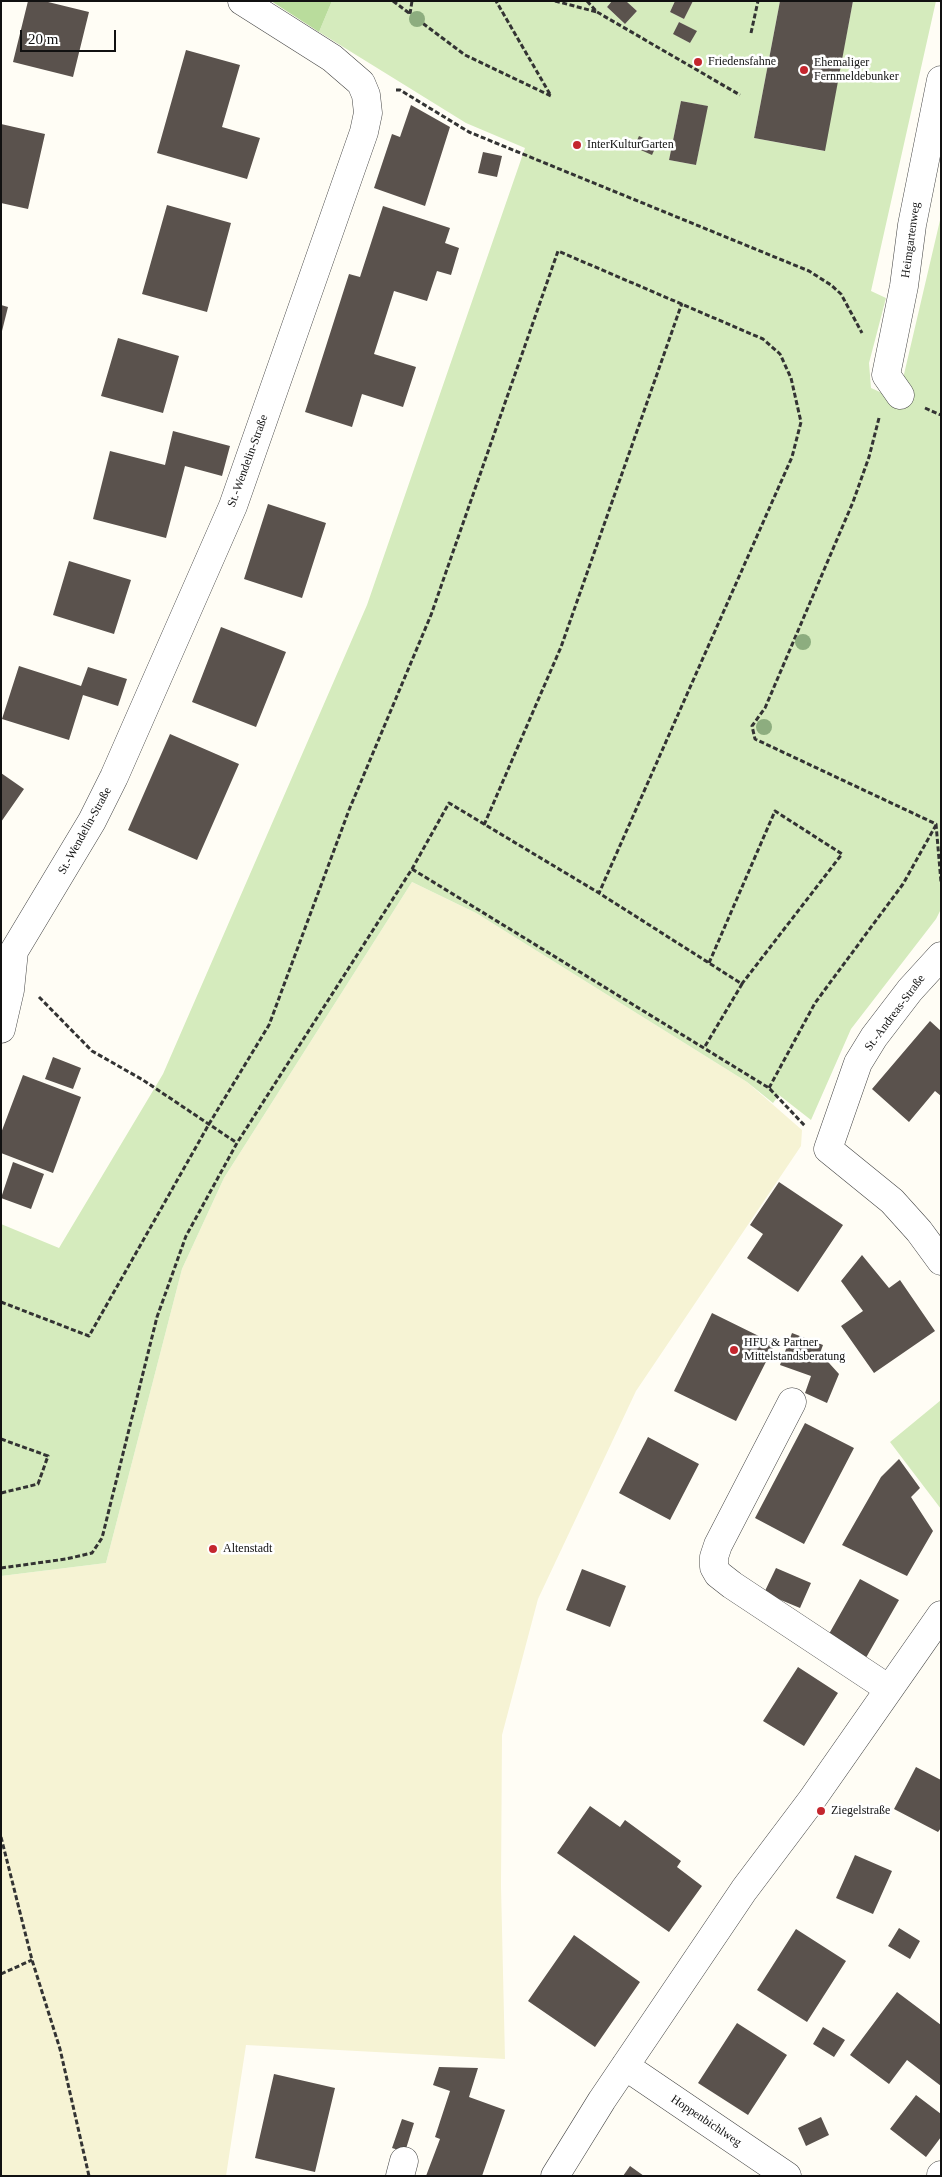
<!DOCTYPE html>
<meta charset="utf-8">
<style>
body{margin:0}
#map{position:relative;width:942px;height:2177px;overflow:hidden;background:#fffdf5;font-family:Georgia,serif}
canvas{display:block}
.frame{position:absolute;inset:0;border:2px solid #111;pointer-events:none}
.scale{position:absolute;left:20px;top:30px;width:96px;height:22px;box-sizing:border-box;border:2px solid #111;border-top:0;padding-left:6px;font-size:15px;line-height:18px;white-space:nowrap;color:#111;-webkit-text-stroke:4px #fff;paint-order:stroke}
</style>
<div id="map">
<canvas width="942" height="2177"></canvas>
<div class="frame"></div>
<div class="scale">20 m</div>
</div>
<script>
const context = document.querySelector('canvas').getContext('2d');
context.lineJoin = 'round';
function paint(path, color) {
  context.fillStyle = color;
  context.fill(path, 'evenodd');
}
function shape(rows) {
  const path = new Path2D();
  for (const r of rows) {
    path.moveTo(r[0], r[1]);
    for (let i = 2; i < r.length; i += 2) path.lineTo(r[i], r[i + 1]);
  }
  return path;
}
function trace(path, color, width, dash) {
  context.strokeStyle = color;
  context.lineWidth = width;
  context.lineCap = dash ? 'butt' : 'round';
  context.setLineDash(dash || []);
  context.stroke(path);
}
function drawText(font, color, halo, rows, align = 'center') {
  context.font = font + ' Georgia,serif';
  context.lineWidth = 5;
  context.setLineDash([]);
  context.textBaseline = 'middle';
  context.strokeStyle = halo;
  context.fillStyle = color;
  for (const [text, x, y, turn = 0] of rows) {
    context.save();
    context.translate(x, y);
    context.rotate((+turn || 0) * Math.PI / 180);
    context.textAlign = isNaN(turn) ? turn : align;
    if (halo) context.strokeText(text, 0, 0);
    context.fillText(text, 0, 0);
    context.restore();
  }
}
paint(shape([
 [412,882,476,913,747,1082,802,1130,801,1146,636,1391,538,1599,502,1735,501,1886,505,2059,246,2045,226,2176,1,2176,1,1576,106,1563,182,1269,224,1178]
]), '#f6f3d4');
paint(shape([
 [332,1,612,1,607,7,625,24,637,11,626,1,675,1,670,12,684,19,693,1,780,1,754,138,824,151,853,1,936,1,871,291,886,298,869,363,871,388,898,400,941,216,941,909,936,919,851,1029,811,1120,779,1095,773,1103,747,1082,476,913,412,882,224,1178,182,1269,106,1563,1,1576,1,1224,59,1248,163,1074,367,605,525,148,466,123,319,32],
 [679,22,696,31,690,43,674,34],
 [681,101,707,106,696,165,669,160],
 [941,1400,941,1509,890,1442]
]), '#d5ebbd');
paint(shape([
 [271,1,332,1,319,32]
]), '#b9dc9c');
paint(shape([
 [28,1,44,1,89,12,73,77,13,62],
 [612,1,626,1,637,11,625,24,607,7],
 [675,1,693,1,684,19,670,12],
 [780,1,853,1,825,151,754,138],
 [679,22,697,31,690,43,673,34],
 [186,50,240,65,222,127,260,138,247,179,157,153],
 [681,101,708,106,696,165,669,160],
 [411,105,450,127,425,206,374,188,392,134,400,137],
 [1,124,45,134,28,209,1,203],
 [639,136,657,144,652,155,634,147],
 [483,152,502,156,497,177,478,173],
 [167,205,231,223,207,312,142,294],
 [383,206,450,228,445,243,459,248,451,275,437,271,427,301,394,291,374,354,416,367,403,407,362,394,352,427,305,412,349,274,360,277],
 [1,305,8,307,2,331,1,331],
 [118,338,179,356,163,413,101,396],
 [173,431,230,446,222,476,185,466,166,538,93,519,110,451,165,465],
 [268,504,326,523,302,598,244,579],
 [69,561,131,580,114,634,53,615],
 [221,627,286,652,256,727,192,702],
 [19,666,81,686,88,667,127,679,118,706,83,695,69,740,2,719],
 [170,734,239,764,197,860,128,830],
 [1,773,24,789,1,822],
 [930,1021,941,1031,941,1096,935,1091,909,1122,872,1089],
 [53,1057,81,1068,73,1089,45,1079],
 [23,1075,81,1097,53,1173,1,1153,1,1133],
 [13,1162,44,1174,31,1209,1,1198],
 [779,1182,843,1225,798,1292,747,1258,763,1234,750,1225],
 [862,1255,889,1288,900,1280,935,1331,874,1373,841,1326,863,1311,841,1281],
 [712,1313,775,1344,736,1421,674,1391],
 [792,1333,823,1345,820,1353,839,1374,827,1403,805,1393,811,1376,780,1365],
 [805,1423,854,1448,804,1544,755,1518],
 [648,1437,699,1464,670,1520,619,1493],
 [899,1459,920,1488,911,1497,933,1531,907,1576,842,1545,881,1477],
 [776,1568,811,1583,800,1608,764,1593],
 [582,1569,626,1586,610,1627,566,1610],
 [860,1579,899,1600,863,1663,825,1641],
 [798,1667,838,1693,804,1746,763,1721],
 [916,1767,941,1780,941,1828,938,1832,894,1809],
 [590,1806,620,1827,625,1820,681,1861,677,1867,702,1886,669,1932,557,1853],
 [855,1855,892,1871,873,1914,836,1898],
 [899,1928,920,1941,910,1959,888,1946],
 [796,1929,846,1961,807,2022,757,1990],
 [574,1935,640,1982,595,2047,528,2001],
 [897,1992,941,2025,941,2086,907,2060,889,2084,850,2055],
 [737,2023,787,2055,748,2115,698,2083],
 [823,2027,845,2040,834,2057,813,2044],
 [439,2067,478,2068,469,2097,505,2110,482,2176,426,2176,440,2139,435,2137,450,2091,433,2085],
 [274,2074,335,2088,315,2172,255,2158],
 [916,2095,941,2114,941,2137,926,2157,890,2129],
 [821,2117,829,2135,806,2146,798,2128],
 [402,2119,414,2123,405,2152,392,2148],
 [630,2166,644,2176,623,2176]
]), '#5a524d');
const minor = shape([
 [900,395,886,375,904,286,912,225,941,80],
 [941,956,910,990,874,1037,858,1063,828,1149,892,1201,919,1231,941,1261],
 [1,1029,10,990,14,951,92,821,114,777,233,506,364,132,368,113,366,95,361,83,332,58,242,1],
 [792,1402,718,1545,714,1557,714,1567,718,1574,732,1585,889,1689],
 [625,2066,787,2176],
 [400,2176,404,2161],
 [555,2176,602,2100,744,1890,811,1801,941,1615],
 [941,2176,941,2175]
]);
trace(minor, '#444', 29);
trace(shape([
 [393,1,465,55,551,96,496,1],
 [555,1,597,12],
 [587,1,597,12,740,95],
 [410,14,412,1],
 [751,33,758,1],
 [396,90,400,90,469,132,809,271,831,285,841,294,862,333],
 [925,408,941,415],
 [879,418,869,457,853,502,765,708,752,726,755,739,936,824,941,882],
 [484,825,561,647,682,303],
 [412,869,769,1088,805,1126],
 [709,963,775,811,842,854,741,985],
 [39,997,92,1051,143,1080,237,1143],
 [769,1088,815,1003,903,884,936,825],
 [1,1302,89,1336,209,1124,269,1025,349,810,431,615,558,251,763,339,780,354,791,378,801,422,792,457,599,893],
 [1,1439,48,1456,38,1484,1,1493],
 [1,1568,66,1559,92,1553,102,1538,157,1317,186,1236,237,1143,412,869,449,803,599,893,742,984,704,1048],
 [1,1837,32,1960,60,2049,89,2176],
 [1,1974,32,1960]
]), '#333', 3, [5, 2.5]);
trace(minor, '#fff', 28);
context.fillStyle = '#8dad7f';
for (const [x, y] of [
 [417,19],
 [803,642],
 [764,727]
]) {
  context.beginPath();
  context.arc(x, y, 8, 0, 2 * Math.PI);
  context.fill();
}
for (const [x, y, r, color] of [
 [698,62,5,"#c4262e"],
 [804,70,5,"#c4262e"],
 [577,145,5,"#c4262e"],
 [734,1350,5,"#c4262e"],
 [213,1549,5,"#c4262e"],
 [821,1811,5,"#c4262e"]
]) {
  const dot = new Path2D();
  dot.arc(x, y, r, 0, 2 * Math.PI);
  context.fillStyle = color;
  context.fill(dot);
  trace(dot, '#fff', 2);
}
drawText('12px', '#111', '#fff', [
 ["Friedensfahne",708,62],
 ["Ehemaliger",814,63],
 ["Fernmeldebunker",814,77],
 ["InterKulturGarten",587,145],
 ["HFU & Partner",744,1343],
 ["Mittelstandsberatung",744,1357],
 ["Altenstadt",223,1549],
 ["Ziegelstraße",831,1811]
], 'left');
drawText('12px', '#111', '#fff', [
 ["Heimgartenweg",911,240,-82],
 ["St.-Wendelin-Straße",248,461,-70],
 ["St.-Wendelin-Straße",85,831,-61],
 ["St.-Andreas-Straße",895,1013,-53],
 ["Hoppenbichlweg",706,2121,34]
]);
</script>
